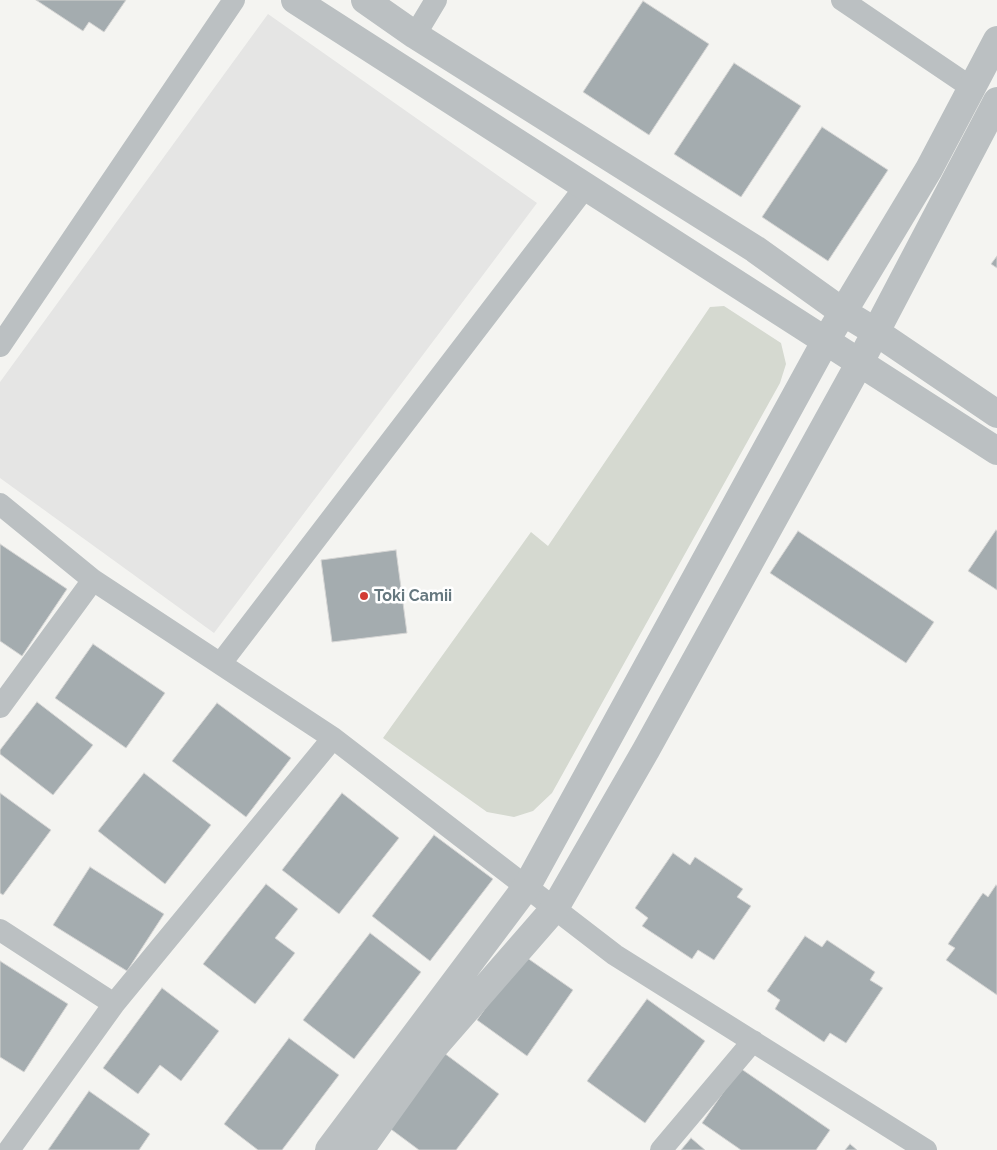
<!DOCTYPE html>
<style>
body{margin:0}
canvas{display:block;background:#f4f4f1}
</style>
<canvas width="997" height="1150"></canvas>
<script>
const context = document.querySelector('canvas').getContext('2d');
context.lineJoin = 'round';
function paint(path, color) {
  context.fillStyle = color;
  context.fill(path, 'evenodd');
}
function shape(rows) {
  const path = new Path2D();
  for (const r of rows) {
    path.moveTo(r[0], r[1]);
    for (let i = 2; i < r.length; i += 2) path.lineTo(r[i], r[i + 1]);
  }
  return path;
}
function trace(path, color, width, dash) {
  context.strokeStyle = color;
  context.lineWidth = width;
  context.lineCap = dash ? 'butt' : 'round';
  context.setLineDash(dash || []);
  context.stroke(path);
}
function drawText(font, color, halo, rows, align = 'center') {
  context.font = font + ' Raleway,sans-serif';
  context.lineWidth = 5;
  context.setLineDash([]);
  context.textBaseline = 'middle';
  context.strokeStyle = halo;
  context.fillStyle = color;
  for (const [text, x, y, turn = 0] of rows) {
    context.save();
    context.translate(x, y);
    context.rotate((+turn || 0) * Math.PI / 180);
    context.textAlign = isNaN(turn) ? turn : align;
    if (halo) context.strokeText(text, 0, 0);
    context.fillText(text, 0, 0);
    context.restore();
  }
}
paint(shape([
 [268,14,537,203,214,633,0,478,0,382]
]), '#e5e5e4');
paint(shape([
 [724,306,781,343,786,364,780,383,552,793,533,811,514,817,487,812,383,738,531,532,548,546,710,307]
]), '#d5d9d0');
const building = shape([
 [36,0,126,0,104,32,89,22,83,31,36,0],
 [643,1,709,44,649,135,583,92,643,1],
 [734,63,801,106,741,197,674,154,734,63],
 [822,127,888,170,828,261,762,217,822,127],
 [997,256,997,268,991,264,997,256],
 [996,530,997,531,997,590,968,571,996,530],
 [798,531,934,622,906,663,770,573,798,531],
 [0,544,67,589,22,656,0,641,0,544],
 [396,550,407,633,332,642,321,560,396,550],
 [93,644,165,693,126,748,55,698,93,644],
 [37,702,93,745,53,795,0,754,0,750,37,702],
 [217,703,291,758,246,817,172,761,217,703],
 [144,773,211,825,165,884,98,831,144,773],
 [0,793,51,830,3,895,0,893,0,793],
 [342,793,399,838,339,914,282,870,342,793],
 [434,835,493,879,430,961,372,916,434,835],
 [673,853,690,865,695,857,743,889,737,897,751,906,714,960,698,950,692,959,642,926,648,918,635,908,673,853],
 [90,867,164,914,127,971,53,925,90,867],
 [266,884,298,909,275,938,295,953,255,1004,203,964,266,884],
 [996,885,997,886,997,995,946,960,955,948,948,944,983,893,988,897,996,885],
 [370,933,421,972,354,1059,303,1020,370,933],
 [805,936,822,947,827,940,875,972,870,980,883,988,846,1043,830,1033,824,1042,775,1009,780,1000,767,991,805,936],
 [523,955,573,990,527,1056,477,1020,523,955],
 [0,961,68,1004,24,1072,0,1057,0,961],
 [162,988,219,1031,181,1081,160,1065,138,1094,103,1068,162,988],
 [647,999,705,1041,645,1123,587,1081,647,999],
 [289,1038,339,1075,282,1150,258,1150,224,1124,289,1038],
 [444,1053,499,1094,456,1150,419,1150,388,1127,444,1053],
 [740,1068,830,1130,816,1150,741,1150,702,1123,740,1068],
 [89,1091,150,1134,139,1150,48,1150,89,1091],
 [691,1138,705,1150,681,1150,691,1138],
 [850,1144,857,1150,845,1150,850,1144]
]);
paint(building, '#a4acaf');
trace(building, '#d5d5d4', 1);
trace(shape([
 [842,0,972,88],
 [415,35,436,0],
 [0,346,234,0],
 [0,504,93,580,333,738,615,955,926,1150],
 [221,663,586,186],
 [0,707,93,580],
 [0,930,114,1004],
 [9,1150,114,1004,333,738],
 [661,1150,753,1041]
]), '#bbc0c2', 22);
trace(shape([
 [295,0,997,451],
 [365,0,415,35,755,249,843,312,876,332,997,414],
 [329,1150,527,886,825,342,929,169,997,40],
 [360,1150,433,1048,555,908,646,750,859,364,997,101]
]), '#bbc0c2', 28);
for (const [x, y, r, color] of [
 [364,596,5,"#d23b33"]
]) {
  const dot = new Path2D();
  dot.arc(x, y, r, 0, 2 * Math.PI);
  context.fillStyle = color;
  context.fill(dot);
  trace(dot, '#fff', 2);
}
drawText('bold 16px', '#66787f', '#fff', [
 ["Toki Camii",374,596]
], 'left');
</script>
